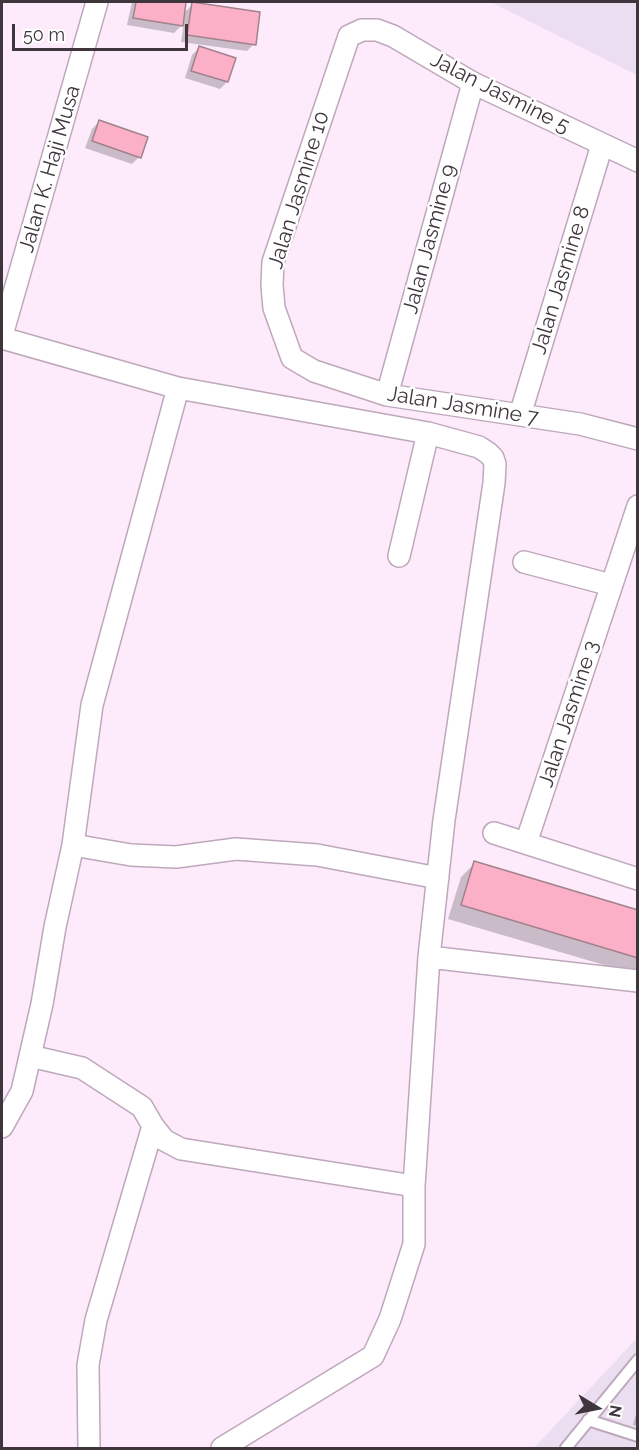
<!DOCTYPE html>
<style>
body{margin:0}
#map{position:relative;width:639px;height:1450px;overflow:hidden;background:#fdeafb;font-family:Raleway,sans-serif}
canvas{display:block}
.frame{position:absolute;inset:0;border:3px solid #3e353d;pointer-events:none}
.north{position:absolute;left:567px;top:1378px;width:60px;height:60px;-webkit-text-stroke:4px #fefefe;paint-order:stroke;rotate:100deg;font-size:16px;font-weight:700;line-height:24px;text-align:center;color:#3e353d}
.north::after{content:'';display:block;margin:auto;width:21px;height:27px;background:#3e353d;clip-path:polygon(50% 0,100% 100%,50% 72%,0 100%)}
.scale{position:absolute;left:12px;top:24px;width:176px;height:27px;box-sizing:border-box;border:3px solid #3e353d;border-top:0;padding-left:8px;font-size:18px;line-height:21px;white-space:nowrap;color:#3e353d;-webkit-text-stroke:4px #fefefe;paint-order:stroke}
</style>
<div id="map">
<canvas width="639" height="1450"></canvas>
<div class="frame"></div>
<div class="north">N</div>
<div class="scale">50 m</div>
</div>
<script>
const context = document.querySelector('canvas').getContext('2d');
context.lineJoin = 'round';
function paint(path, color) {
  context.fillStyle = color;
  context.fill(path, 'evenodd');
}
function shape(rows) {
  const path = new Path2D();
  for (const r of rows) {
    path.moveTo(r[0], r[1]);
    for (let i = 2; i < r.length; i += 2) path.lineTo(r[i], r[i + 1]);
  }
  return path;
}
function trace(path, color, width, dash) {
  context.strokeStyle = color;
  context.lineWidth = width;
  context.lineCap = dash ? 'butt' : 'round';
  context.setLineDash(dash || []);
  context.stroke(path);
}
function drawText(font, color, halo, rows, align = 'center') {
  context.font = font + ' Raleway,sans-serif';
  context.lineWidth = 5;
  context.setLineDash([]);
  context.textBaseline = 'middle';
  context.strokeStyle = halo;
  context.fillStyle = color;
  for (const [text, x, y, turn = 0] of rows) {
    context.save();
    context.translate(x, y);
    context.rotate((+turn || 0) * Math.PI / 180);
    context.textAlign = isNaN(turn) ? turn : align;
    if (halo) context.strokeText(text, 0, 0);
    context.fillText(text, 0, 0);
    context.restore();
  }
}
paint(shape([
 [491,2,637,2,637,75],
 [637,1338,637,1448,534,1448]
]), '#ebdef1');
paint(shape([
 [132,2,185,3,183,14,193,4,254,44,247,51,181,42,184,23,174,33,127,25],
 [199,48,227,82,220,89,185,78,192,55],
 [99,122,139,157,132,164,85,148,92,129],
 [475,863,638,911,638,975,448,919,461,877],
 [638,1407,638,1426,633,1425]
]), '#0003');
const building = shape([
 [136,2,186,2,183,26,133,18,136,2],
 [192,2,260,12,256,45,187,35,192,2],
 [199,46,236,58,228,82,191,71,199,46],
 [99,120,148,137,141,158,92,141,99,120],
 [474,861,638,910,638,958,461,905,474,861]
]);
paint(building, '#fbb0c7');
trace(building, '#a0828b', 1.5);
const service = shape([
 [588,1420,638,1436],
 [566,1448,638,1360]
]);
const minor = shape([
 [638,161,473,83,393,36,377,30,362,30,349,36,273,262,272,285,274,308,292,358,314,371,387,395,580,424,638,439],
 [2,335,97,2],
 [2,338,178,388,428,433,479,447,488,453,493,458,495,464,494,483,444,820,429,957,414,1186,414,1244,390,1319,373,1356,222,1448],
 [387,395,473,83],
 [520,415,602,145],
 [399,556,428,433],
 [524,562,611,585],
 [494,833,638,879],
 [526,843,638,506],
 [73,845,131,855,176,857,236,849,317,855,438,878],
 [429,957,638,981],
 [30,1056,82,1068,142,1107,153,1126,164,1140,181,1149,414,1186],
 [2,1127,22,1091,42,1004,55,927,73,845,92,705,178,388],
 [89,1448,88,1365,96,1320,153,1126]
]);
trace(service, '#bea8bc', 14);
trace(minor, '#bea8bc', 24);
trace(service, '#fff', 10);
trace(minor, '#fff', 21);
drawText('21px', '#3e353d', '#fefefe', [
 ["Jalan Jasmine 5",500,93,27],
 ["Jalan K. Haji Musa",50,169,-74],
 ["Jalan Jasmine 10",299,190,-73],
 ["Jalan Jasmine 9",430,239,-75],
 ["Jalan Jasmine 8",561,280,-73],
 ["Jalan Jasmine 7",463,406,9],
 ["Jalan Jasmine 3",569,714,-72]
]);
</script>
